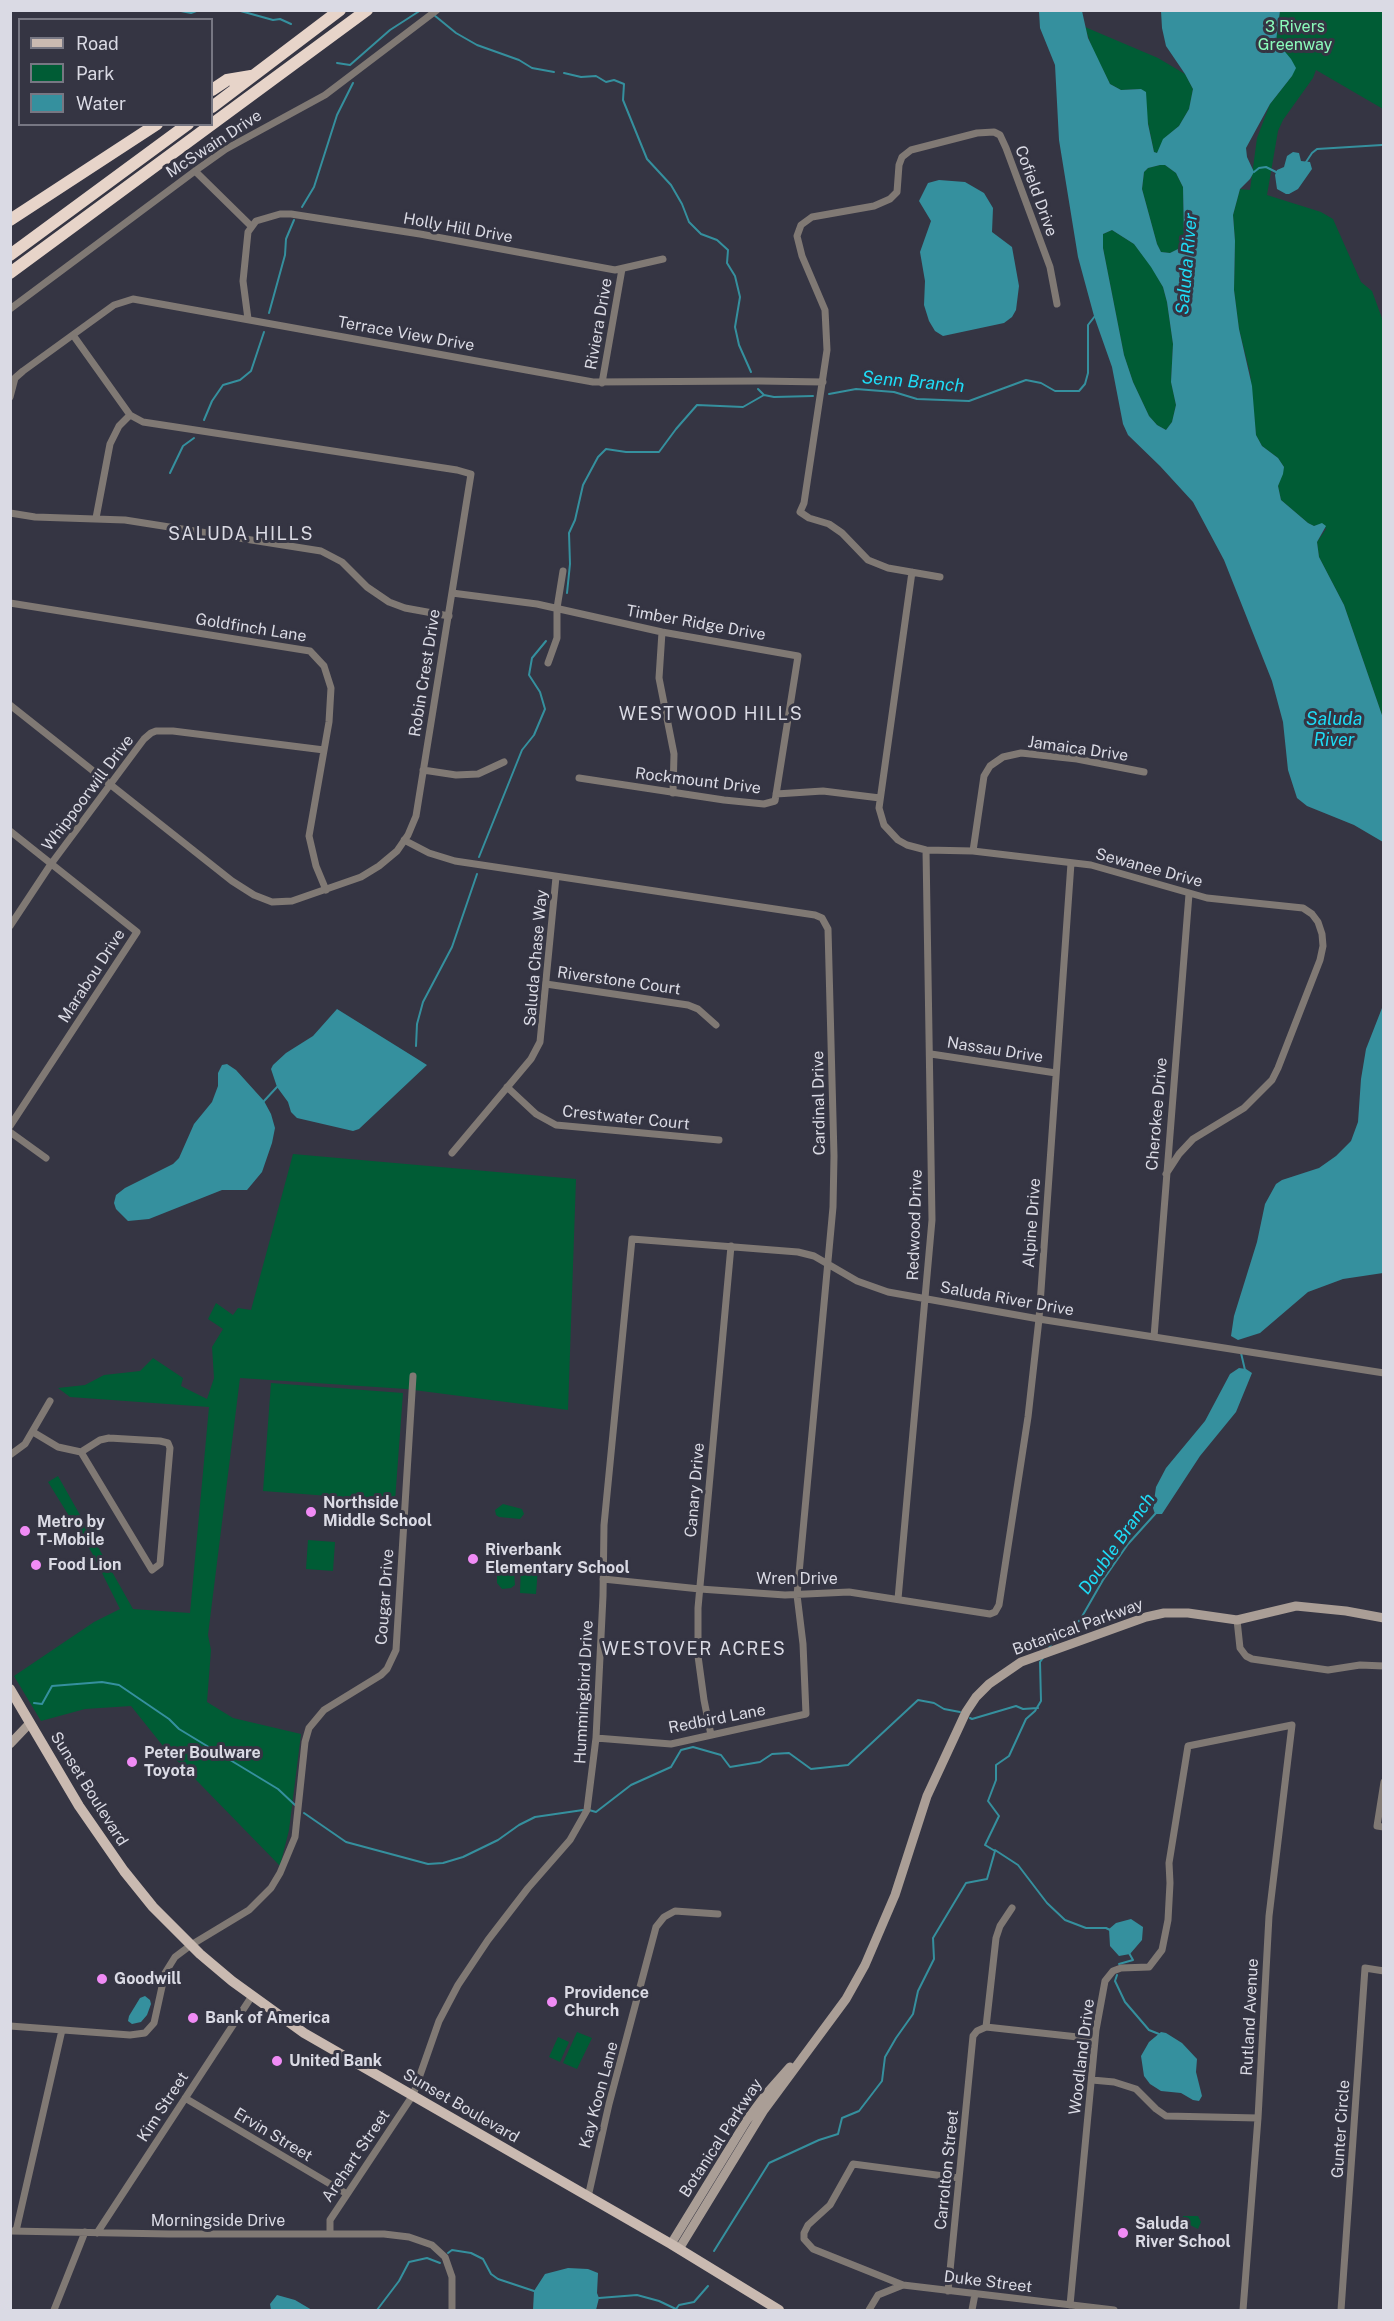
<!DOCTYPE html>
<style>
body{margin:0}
#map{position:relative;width:1394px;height:2321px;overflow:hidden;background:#353543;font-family:"Public Sans",sans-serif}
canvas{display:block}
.frame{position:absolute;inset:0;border:12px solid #dadae4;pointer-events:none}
.legend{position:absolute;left:18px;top:18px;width:195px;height:108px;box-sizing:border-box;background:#353543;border:2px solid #777783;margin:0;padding:8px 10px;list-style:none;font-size:18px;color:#dadae4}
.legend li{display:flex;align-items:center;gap:12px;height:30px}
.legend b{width:30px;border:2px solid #777783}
</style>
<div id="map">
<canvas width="1394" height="2321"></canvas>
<div class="frame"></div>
<ul class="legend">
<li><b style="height:8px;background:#cabab1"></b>Road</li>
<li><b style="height:16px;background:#005c35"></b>Park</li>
<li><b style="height:16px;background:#35909e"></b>Water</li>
</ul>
</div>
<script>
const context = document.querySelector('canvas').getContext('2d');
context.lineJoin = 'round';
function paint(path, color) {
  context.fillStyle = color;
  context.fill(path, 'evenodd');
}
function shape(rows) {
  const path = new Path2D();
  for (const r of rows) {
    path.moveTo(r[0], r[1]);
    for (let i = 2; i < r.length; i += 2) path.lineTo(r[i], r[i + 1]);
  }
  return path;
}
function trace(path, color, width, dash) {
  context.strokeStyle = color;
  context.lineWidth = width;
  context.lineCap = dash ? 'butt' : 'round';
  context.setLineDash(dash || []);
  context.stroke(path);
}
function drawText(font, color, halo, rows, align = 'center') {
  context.font = font + ' "Public Sans",sans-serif';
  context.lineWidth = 6;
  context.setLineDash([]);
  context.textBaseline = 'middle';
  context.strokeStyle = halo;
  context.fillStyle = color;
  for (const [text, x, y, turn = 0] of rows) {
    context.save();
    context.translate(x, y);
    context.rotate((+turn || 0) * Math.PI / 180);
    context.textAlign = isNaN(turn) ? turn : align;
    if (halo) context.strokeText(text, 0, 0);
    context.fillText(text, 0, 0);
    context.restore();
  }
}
paint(shape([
 [1280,11,1383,11,1383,109,1316,70,1313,78,1283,120,1278,131,1267,195,1321,212,1333,219,1361,282,1372,291,1383,321,1383,718,1344,605,1319,557,1317,542,1326,529,1322,524,1314,526,1308,523,1281,500,1278,486,1284,467,1278,458,1262,446,1256,435,1250,373,1239,329,1234,290,1235,241,1233,215,1240,189,1250,190,1257,138,1270,104,1292,76,1276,41],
 [1085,27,1158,58,1185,74,1193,89,1189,109,1179,126,1167,136,1157,153,1154,152,1141,89,1121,90,1110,84,1092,48],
 [1160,165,1165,165,1176,173,1183,187,1184,236,1182,245,1178,249,1170,253,1161,252,1157,244,1142,189,1144,172,1148,168],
 [1112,230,1134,244,1152,267,1163,287,1167,302,1173,344,1171,382,1176,405,1172,422,1166,430,1157,425,1149,416,1133,382,1124,355,1103,248,1103,234],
 [293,1154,576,1179,568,1410,406,1389,240,1378,208,1635,211,1650,207,1702,233,1718,301,1734,289,1830,280,1866,163,1746,131,1706,85,1709,41,1721,14,1676,94,1622,120,1609,92,1553,48,1482,58,1476,133,1609,190,1613,209,1407,70,1397,58,1388,85,1385,104,1375,140,1371,153,1358,183,1378,181,1386,207,1399,214,1378,212,1347,223,1329,208,1319,216,1303,233,1315,238,1308,251,1310],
 [271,1383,403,1393,395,1501,263,1491],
 [503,1504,522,1509,524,1514,520,1519,499,1517,496,1515,495,1510],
 [308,1540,335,1542,333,1571,306,1569],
 [508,1567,514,1572,515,1585,511,1588,502,1589,497,1583,497,1575],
 [521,1567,538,1568,536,1594,520,1593],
 [577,2032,592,2038,577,2069,563,2063],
 [558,2037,569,2042,560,2062,549,2057],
 [1183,2216,1198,2216,1201,2222,1198,2229,1182,2221]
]), '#005c35');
paint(shape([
 [1039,11,1082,11,1088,38,1110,84,1121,90,1141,89,1146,92,1148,124,1154,152,1157,153,1163,139,1179,126,1189,109,1193,89,1185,74,1166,46,1162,28,1161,11,1280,11,1276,41,1291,59,1296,68,1292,76,1270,104,1246,148,1247,157,1254,172,1250,179,1240,189,1233,215,1235,241,1234,290,1239,329,1252,386,1256,435,1262,446,1278,458,1284,467,1283,474,1278,486,1281,500,1308,523,1314,526,1322,523,1326,526,1317,542,1319,557,1344,605,1383,718,1383,842,1354,825,1307,806,1297,798,1288,770,1283,722,1272,681,1224,560,1193,502,1160,466,1128,435,1123,424,1112,367,1094,316,1078,257,1059,140,1055,65,1040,28],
 [1160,165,1165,165,1176,173,1183,187,1184,236,1182,244,1178,249,1170,253,1161,252,1157,244,1142,189,1144,172,1148,168],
 [1112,230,1134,244,1151,267,1163,287,1167,302,1173,344,1171,382,1176,405,1172,422,1166,430,1157,425,1149,416,1133,382,1124,355,1103,248,1103,234],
 [1293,152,1299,153,1301,161,1310,162,1312,169,1298,189,1289,194,1286,194,1277,189,1275,175,1277,170,1284,167,1287,156],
 [939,180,965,182,984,193,993,208,992,232,1012,247,1019,286,1016,310,1012,317,1004,323,943,336,935,331,929,321,924,305,925,281,920,252,931,221,919,201,928,183],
 [1383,995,1383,1273,1343,1279,1308,1292,1260,1333,1238,1340,1231,1336,1234,1316,1257,1242,1265,1204,1276,1184,1282,1180,1319,1168,1336,1156,1351,1141,1358,1122,1361,1079,1366,1049,1382,1008],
 [337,1009,427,1065,359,1129,353,1131,297,1118,291,1112,288,1102,277,1087,271,1069,273,1065,286,1053,313,1036],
 [227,1064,236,1070,264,1101,271,1114,275,1128,272,1143,262,1172,247,1190,222,1190,149,1219,128,1221,116,1209,114,1203,116,1195,125,1188,173,1164,179,1158,194,1124,212,1102,218,1086,218,1073,222,1065],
 [1239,1368,1246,1369,1252,1373,1236,1412,1200,1456,1162,1514,1155,1514,1153,1508,1156,1487,1166,1468,1205,1421,1230,1374],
 [1131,1919,1143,1927,1142,1940,1130,1954,1119,1956,1110,1946,1109,1929,1116,1923],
 [145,1996,150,2000,151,2004,147,2015,141,2022,132,2024,128,2021,129,2016,140,1998],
 [1161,2032,1166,2033,1182,2043,1197,2059,1196,2072,1202,2096,1199,2101,1193,2100,1181,2093,1161,2091,1150,2084,1144,2076,1141,2056,1149,2042],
 [568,2268,588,2269,598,2273,597,2293,599,2298,596,2310,533,2310,534,2291,545,2274],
 [277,2295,295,2300,312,2310,271,2310,270,2304]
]), '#35909e');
trace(shape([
 [176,10,191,13,199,10],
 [237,10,273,20,280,19,291,24],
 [434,15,456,33,477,45,519,60,532,68,554,72],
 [337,63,350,65,390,30,421,10],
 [564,73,581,77,596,76,606,82,614,80,624,84,623,100,647,159,671,185,682,204,689,222,701,234,717,240,728,250,727,263,735,276,740,297,735,327,739,345,751,372],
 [1306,162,1312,153,1317,149,1382,145],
 [1254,172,1259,168,1266,167,1278,173],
 [302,207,314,187,337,115,353,83],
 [269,313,285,255,286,239,294,220],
 [758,389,764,395,774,397,813,396],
 [829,394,856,389,894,392,917,399,969,401,1026,380,1041,383,1055,391,1079,391,1085,384,1088,373,1088,325,1095,316],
 [204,420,212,401,223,385,240,380,251,371,264,332],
 [170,473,183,446,194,438],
 [567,593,570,564,569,533,575,520,583,485,598,457,606,449,626,452,659,452,676,429,697,405,743,407,764,395],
 [479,857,522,750,534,735,545,709,540,692,529,675,532,658,546,641],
 [416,1046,417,1024,423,1002,452,947,477,874],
 [264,1101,277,1087],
 [1241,1353,1245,1370],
 [1049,1648,1053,1641,1080,1620,1103,1580,1128,1544,1156,1513],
 [34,1703,42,1704,52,1686,102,1682,119,1685,169,1719,179,1729,278,1789,295,1805],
 [970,1718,972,1719,1016,1706,1023,1709,1038,1708],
 [589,1810,596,1812,631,1785,671,1767,681,1750,693,1747,721,1755,730,1767,760,1762,772,1754,789,1753,811,1769,848,1765,918,1700,934,1703,944,1709,960,1712],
 [304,1813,346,1842,428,1864,443,1863,463,1857,498,1840,519,1825,535,1817,583,1810],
 [985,1845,999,1816,988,1801,996,1780,996,1765,1009,1756,1026,1719,1035,1711,1041,1701,1040,1662,1043,1658],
 [995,1850,1018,1865,1047,1903,1065,1920,1086,1928,1106,1928,1110,1930],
 [1119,1964,1133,1960,1129,1953],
 [1117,1975,1115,1981,1125,2002,1149,2030,1159,2034],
 [714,2251,769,2163,819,2140,838,2134,842,2118,859,2111,882,2081,885,2057,896,2038,913,2014,918,1991,934,1959,933,1938,966,1883,987,1879,995,1851,985,1845],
 [448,2253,452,2250,471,2253,483,2259,491,2274,498,2279,534,2291],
 [599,2298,637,2295,659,2301,678,2310],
 [676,2309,679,2305,694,2302,708,2286],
 [377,2310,399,2281,409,2262,427,2258,440,2263]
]), '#35909e', 2);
trace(shape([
 [195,171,251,226],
 [10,309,195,171,226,149,325,95,437,10],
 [248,319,243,281,248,232,256,221,280,214,291,214,420,234,615,270,663,259],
 [602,383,622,269],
 [10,397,15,378,23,371,114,305,133,299,593,382,759,381,823,382],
 [10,513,35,517,125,520,321,551,342,562,367,587,389,602,405,608,449,616],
 [96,518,110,444,119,426,130,415],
 [912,572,879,808,884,825,898,840,907,845,926,850,973,851,1091,865,1207,898,1303,908,1312,914,1318,922,1322,934,1323,946,1320,960,1278,1068,1272,1080,1244,1108,1193,1139,1179,1154,1166,1174],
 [940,577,888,568,868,560,842,533,829,524,809,518,800,512,804,503,827,350,825,310,802,256,797,236,801,225,812,217,874,206,890,199,897,192,899,165,902,157,911,150,977,133,994,132,1000,135,1006,148,1050,267,1057,304],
 [452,593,537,604,662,632,798,656,775,801,764,804,724,800,579,778],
 [10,603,310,651,324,666,331,688,329,722,309,836,316,866,326,890],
 [662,632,659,678,674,754,673,793],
 [548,663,557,638,557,608,563,571],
 [10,705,232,881,254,895,272,902,292,901,361,877,379,866,397,851,408,835,416,816,471,474,457,470,143,422,130,415,73,335],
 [423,770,456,775,478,774,504,762],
 [776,794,823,791,880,798],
 [10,831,137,932,10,1126],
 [404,840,429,853,455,861,815,915,822,918,828,929,834,1156,833,1207,797,1595,803,1644,806,1714,671,1744,596,1738],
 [973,851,984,776,990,766,1003,757,1021,753,1077,759,1144,772],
 [10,926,51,864,144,739,151,733,156,731,173,731,324,750],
 [546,984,688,1005,698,1009,716,1025],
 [931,1054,1056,1073],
 [507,1087,536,1114,556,1125,719,1140],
 [10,1132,46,1158],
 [452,1153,531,1059,540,1042,556,877],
 [1154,1337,1189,894],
 [33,1432,58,1447,81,1452],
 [109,1438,160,1441,168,1443,170,1448,160,1564,152,1570,81,1452,100,1440,109,1438],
 [10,1455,25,1444,50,1401],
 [603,1579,700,1589,785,1595,849,1592,990,1614,995,1612,999,1605,1028,1417,1039,1319,1071,863],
 [898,1599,932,1220,926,850],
 [1237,1620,1240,1648,1246,1656,1252,1659,1328,1670,1360,1665,1384,1666],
 [711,1735,704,1700,698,1656,698,1608,731,1246],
 [1384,1782,1377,1826,1384,1827],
 [10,2026,130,2035,145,2033,154,2023,165,1973,175,1957,191,1945,249,1910,271,1888,280,1873,295,1837,305,1742,309,1728,324,1710,381,1675,387,1669,396,1650,413,1376],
 [986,2027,996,1938,1000,1926,1012,1908],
 [1092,2080,1114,2082,1136,2089,1156,2109,1166,2116,1258,2118],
 [185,2098,347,2194],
 [588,2197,609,2104,656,1927,664,1917,675,1911,718,1914],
 [10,2231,169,2234,384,2234,409,2237,432,2245,445,2257,452,2277,452,2310],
 [16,2231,62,2030],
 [97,2233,252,1996],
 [330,2234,330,2220,413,2095,439,2021,458,1985,488,1940,528,1888,570,1840,587,1810,596,1738,603,1596,604,1525,632,1239,798,1252,814,1256,857,1281,888,1292,1039,1319,1384,1373],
 [903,2285,813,2249,804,2239,804,2233,808,2225,830,2205,853,2164,959,2178],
 [948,2291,973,2036,977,2031,986,2027,1087,2038,1095,2040],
 [1070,2305,1096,2030,1105,1981,1113,1971,1121,1968,1149,1967,1162,1950,1168,1920,1170,1883,1169,1863,1188,1746,1292,1725,1269,1916,1258,2118,1243,2310],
 [54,2310,85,2232],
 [869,2310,878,2295,903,2285,1114,2310],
 [972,2310,975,2294],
 [1341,2310,1365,1968,1384,1971]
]), '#807974', 7);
trace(shape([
 [10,1744,30,1723],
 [671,2244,747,2120,767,2093,790,2067],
 [679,2249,764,2110,846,1999,865,1965,895,1895,927,1796,966,1712,976,1697,989,1684,1021,1662,1146,1617,1164,1613,1188,1613,1237,1620,1296,1606,1346,1611,1384,1618]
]), '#aa9e96', 9);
trace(shape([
 [10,1689,79,1806,124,1871,153,1907,200,1954,232,1981,304,2033,671,2244,779,2310]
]), '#cabab1', 10);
trace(shape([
 [212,90,227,80,251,76],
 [212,107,340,10],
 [10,220,157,124],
 [10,255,188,124],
 [10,273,367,10]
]), '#e7d4c9', 12);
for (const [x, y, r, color] of [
 [311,1512,6,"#f08bf5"],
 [25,1531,6,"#f08bf5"],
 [473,1559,6,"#f08bf5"],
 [36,1565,6,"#f08bf5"],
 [132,1762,6,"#f08bf5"],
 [102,1979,6,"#f08bf5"],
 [552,2002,6,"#f08bf5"],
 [193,2018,6,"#f08bf5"],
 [277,2061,6,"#f08bf5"],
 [1123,2233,6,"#f08bf5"]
]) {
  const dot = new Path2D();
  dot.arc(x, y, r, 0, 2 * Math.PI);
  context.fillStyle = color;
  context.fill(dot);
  trace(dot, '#353543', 2);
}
drawText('16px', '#8bfcbb', '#353543', [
 ["3 Rivers",1295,27],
 ["Greenway",1295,45]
]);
drawText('16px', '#dadae4', '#353543', [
 ["McSwain Drive",214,144,-33],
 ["Cofield Drive",1036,191,70],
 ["Holly Hill Drive",458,228,10],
 ["Riviera Drive",599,324,-80],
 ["Terrace View Drive",406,334,10],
 ["Timber Ridge Drive",696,623,10],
 ["Goldfinch Lane",251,628,9],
 ["Robin Crest Drive",425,673,-81],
 ["Jamaica Drive",1078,749,8],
 ["Rockmount Drive",698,781,7],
 ["Whippoorwill Drive",88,793,-53],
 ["Sewanee Drive",1149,868,15],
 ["Saluda Chase Way",536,958,-85],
 ["Marabou Drive",92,976,-57],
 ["Riverstone Court",619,981,8],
 ["Nassau Drive",995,1050,9],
 ["Cardinal Drive",819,1103,-91],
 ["Cherokee Drive",1157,1114,-85],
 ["Crestwater Court",626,1118,6],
 ["Alpine Drive",1032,1223,-86],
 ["Redwood Drive",915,1225,-88],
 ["Saluda River Drive",1007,1299,10],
 ["Canary Drive",695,1490,-85],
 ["Wren Drive",797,1579],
 ["Cougar Drive",385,1597,-86],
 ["Botanical Parkway",1078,1627,-20],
 ["Hummingbird Drive",584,1692,-87],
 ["Redbird Lane",717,1719,-11],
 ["Sunset Boulevard",89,1789,58],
 ["Rutland Avenue",1250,2017,-87],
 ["Woodland Drive",1082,2057,-83],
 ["Kay Koon Lane",599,2095,-75],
 ["Sunset Boulevard",461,2106,30],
 ["Kim Street",163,2107,-57],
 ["Gunter Circle",1341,2129,-86],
 ["Ervin Street",273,2135,31],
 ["Botanical Parkway",721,2138,-57],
 ["Arehart Street",356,2156,-56],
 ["Carrolton Street",947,2170,-84],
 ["Morningside Drive",218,2221],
 ["Duke Street",988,2282,7]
]);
drawText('bold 16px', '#dadae4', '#353543', [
 ["Northside",323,1503],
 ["Middle School",323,1521],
 ["Metro by",37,1522],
 ["T-Mobile",37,1540],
 ["Riverbank",485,1550],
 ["Elementary School",485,1568],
 ["Food Lion",48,1565],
 ["Peter Boulware",144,1753],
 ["Toyota",144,1771],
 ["Goodwill",114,1979],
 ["Providence",564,1993],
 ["Church",564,2011],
 ["Bank of America",205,2018],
 ["United Bank",289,2061],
 ["Saluda",1135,2224],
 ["River School",1135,2242]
], 'left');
drawText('italic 18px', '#1edbf5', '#353543', [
 ["Saluda River",1187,264,-85],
 ["Senn Branch",913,382,5],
 ["Saluda",1334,719],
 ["River",1334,740],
 ["Double Branch",1117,1544,-55]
]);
context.letterSpacing = '1.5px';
drawText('18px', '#dadae4', '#353543', [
 ["SALUDA HILLS",241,534],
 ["WESTWOOD HILLS",711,714],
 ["WESTOVER ACRES",694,1649]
]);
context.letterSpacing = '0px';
</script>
